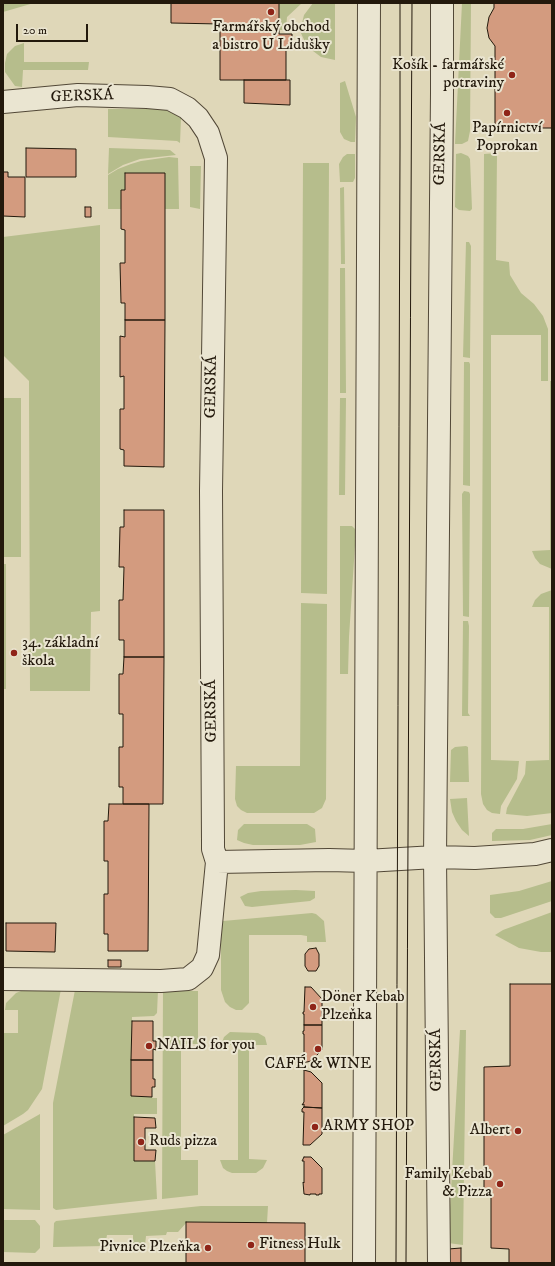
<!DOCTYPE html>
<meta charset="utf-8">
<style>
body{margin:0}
#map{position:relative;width:555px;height:1266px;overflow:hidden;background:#dfd7b8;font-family:"IM FELL DW Pica",serif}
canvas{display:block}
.frame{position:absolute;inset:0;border:4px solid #23190c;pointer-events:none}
.scale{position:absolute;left:16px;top:24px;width:72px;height:18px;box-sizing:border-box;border:2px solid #23190c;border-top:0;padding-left:5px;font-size:12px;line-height:14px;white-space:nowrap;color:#23190c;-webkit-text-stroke:3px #eae5d1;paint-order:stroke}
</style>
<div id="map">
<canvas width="555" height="1266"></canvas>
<div class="frame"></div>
<div class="scale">20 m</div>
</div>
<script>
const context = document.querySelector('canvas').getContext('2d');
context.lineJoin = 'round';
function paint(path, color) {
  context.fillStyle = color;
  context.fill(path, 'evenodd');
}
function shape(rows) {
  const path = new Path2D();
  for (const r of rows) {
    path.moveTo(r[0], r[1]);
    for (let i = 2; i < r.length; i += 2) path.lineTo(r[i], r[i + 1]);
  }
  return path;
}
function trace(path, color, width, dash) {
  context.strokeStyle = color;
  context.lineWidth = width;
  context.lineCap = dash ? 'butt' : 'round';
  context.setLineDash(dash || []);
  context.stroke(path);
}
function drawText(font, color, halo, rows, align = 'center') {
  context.font = font + ' "IM FELL DW Pica",serif';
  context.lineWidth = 4;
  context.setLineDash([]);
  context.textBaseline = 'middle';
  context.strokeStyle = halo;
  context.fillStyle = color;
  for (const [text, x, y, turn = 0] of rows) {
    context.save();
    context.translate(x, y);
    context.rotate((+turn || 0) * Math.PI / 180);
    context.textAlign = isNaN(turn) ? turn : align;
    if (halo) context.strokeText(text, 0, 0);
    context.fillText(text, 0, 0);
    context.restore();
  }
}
paint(shape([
 [3,3,46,3,34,3,3,12],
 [279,3,302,3,287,17,286,30,279,30],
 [313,3,335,3,335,60,321,57,313,51,306,44,300,31,304,15],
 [462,3,471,3,470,131,468,141,462,144,455,144],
 [24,43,24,62,89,62,88,70,23,70,22,87,15,86,5,72,5,63,7,54,15,46],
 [345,81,356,117,355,142,351,142,344,139,340,132,340,83],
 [108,109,167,109,181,118,180,143,177,141,108,137],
 [109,148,170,150,176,155,140,159,123,165,108,174],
 [461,153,468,156,470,159,472,209,470,211,459,210,455,207,456,154],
 [497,153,496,260,509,262,510,275,521,293,534,304,543,316,548,329,548,381,541,381,541,335,491,335,491,760,519,761,517,779,501,806,500,814,492,813,487,810,483,804,481,794,484,154],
 [347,154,355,154,355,178,353,182,340,182,339,164,343,157],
 [169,157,178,158,179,209,165,209,165,173,126,173,125,190,121,190,121,209,108,209,108,175,118,169,131,164,141,161],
 [303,163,329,163,327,594,301,593],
 [190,166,201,166,200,209,190,207],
 [344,187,345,264,341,264,340,188],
 [100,225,100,611,91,612,90,691,30,691,29,381,3,355,3,237],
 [466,242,469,242,471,246,470,358,463,357],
 [340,268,345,268,346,393,340,393],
 [464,362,469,362,470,364,470,486,463,485],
 [550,381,552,381,552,569,540,564,535,558,532,551,550,550],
 [3,398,21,398,21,557,3,557],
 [340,398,346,398,345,495,339,495],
 [464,491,469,492,470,494,469,617,463,616,462,494],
 [340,526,352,526,356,530,349,637,348,674,340,674],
 [3,564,6,564,6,689,3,689],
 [552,590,552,813,527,816,506,814,507,808,525,774,526,761,549,760,549,607,532,607,535,600,541,594],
 [301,603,327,604,326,799,322,808,314,813,247,813,241,810,237,806,235,799,236,766,300,766],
 [463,621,468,621,469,626,468,713,470,716,462,716],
 [466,746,468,747,469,782,450,782,451,750,455,747],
 [467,798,469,836,462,830,456,821,452,812,450,799],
 [244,824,307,824,315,829,316,842,300,845,253,845,244,843,237,840,238,830],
 [552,824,552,835,530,840,492,841,492,833,496,829,523,829],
 [552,881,552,901,501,918,495,918,490,913,490,895,519,891],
 [296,890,315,891,315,898,310,901,252,907,245,906,240,897,248,893,261,891],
 [552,912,552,952,541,952,519,948,495,935,503,930],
 [312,913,316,914,324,921,326,942,307,942,307,936,301,935,249,935,249,1003,242,1010,236,1010,230,1007,225,1002,221,990,221,930,223,921],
 [26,989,61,989,42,1089,28,1110,23,1114,3,1126,3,1033,18,1033,18,1010,5,1010,6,1003,16,993],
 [75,990,158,990,157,1013,154,1016,132,1017,131,1096,152,1097,153,1098,157,1098,157,1114,134,1114,134,1161,155,1161,157,1199,56,1210,53,1208,53,1103],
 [163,991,198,991,198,1044,181,1044,181,1160,198,1160,198,1195,162,1199],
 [460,1030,466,1030,463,1245,448,1243],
 [230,1032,258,1033,265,1037,267,1045,249,1045,249,1159,267,1160,263,1168,256,1173,232,1173,227,1171,223,1168,220,1160,238,1160,238,1045,221,1045,224,1037],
 [40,1114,40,1210,3,1209,3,1135],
 [201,1206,268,1206,267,1223,187,1222,178,1232,167,1232,166,1235,146,1236,145,1246,133,1246,133,1235,107,1235,105,1246,53,1247,54,1223,56,1221],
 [3,1220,35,1220,40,1226,40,1248,35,1253,3,1252]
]), '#b6bd8c');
const building = shape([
 [171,3,279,3,279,34,292,34,292,46,286,46,286,80,220,80,220,24,171,23,171,3],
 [494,3,552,3,552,128,495,128,495,46,489,38,487,28,489,17,494,8,494,3],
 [244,80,290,80,290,105,244,103,244,80],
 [26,148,76,149,76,177,26,177,26,148],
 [3,172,8,172,8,177,25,177,25,217,3,216,3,172],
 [125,173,165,173,165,320,125,320,125,303,121,303,120,263,125,263,125,230,121,229,121,190,125,190,125,173],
 [85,207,91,207,91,217,85,217,85,207],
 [125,320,165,320,164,467,124,466,124,450,120,449,120,409,124,409,124,376,120,377,120,336,125,337,125,320],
 [124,510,164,510,164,657,124,657,124,640,119,640,119,600,123,600,124,567,119,567,120,527,124,527,124,510],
 [124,657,164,657,163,804,123,804,123,787,119,787,119,747,123,747,123,714,119,714,119,674,123,674,124,657],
 [109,804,149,804,148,951,108,951,108,934,104,934,104,894,108,894,108,861,104,861,104,821,108,821,109,804],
 [6,923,56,923,55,952,6,951,6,923],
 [316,948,319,954,319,966,316,971,308,971,305,966,305,954,309,949,316,948],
 [108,960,121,960,121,967,108,967,108,960],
 [510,984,552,984,552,1263,509,1263,509,1249,491,1248,491,1195,484,1194,484,1067,510,1066,510,984],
 [305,987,311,987,322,999,322,1025,304,1025,304,1014,303,1014,303,1012,304,1012,305,987],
 [132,1021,153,1021,153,1041,156,1041,156,1050,153,1049,153,1060,131,1060,132,1021],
 [304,1025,322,1025,322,1050,311,1061,307,1062,304,1062,304,1034,303,1034,303,1031,304,1031,304,1025],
 [131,1060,153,1060,153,1079,155,1079,155,1087,152,1087,152,1097,131,1096,131,1060],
 [304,1070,311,1072,322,1083,322,1108,304,1107,304,1104,302,1105,304,1102,304,1070],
 [304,1107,322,1108,322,1134,310,1145,303,1145,304,1112,302,1112,302,1109,304,1107],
 [134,1117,155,1118,156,1128,145,1128,145,1150,156,1150,155,1161,134,1161,134,1117],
 [304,1157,311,1157,322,1168,322,1194,319,1194,319,1195,316,1195,316,1194,310,1194,310,1195,304,1194,303,1182,304,1183,304,1161,302,1161,304,1157],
 [186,1222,305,1223,305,1263,186,1263,186,1222],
 [461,1248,461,1263,449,1263,448,1249,461,1248]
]);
paint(building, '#d39b7f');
trace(building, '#23190c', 1);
const minor = shape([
 [3,102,78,95,147,97,170,99,187,108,198,118,208,133,216,158,211,491,213,843,213,849,217,862,329,860,366,861,435,857,475,858,535,854,552,850],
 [3,979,161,981,188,979,202,968,208,955,217,862],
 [364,1263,369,3],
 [439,1263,435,857,442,93,442,3]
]);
trace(minor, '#524837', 24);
trace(minor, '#eae5d1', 22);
trace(shape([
 [396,1263,400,148,400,3],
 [406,1263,412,3]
]), '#23190c', 1);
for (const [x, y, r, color] of [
 [271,12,4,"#8f2418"],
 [512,75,4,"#8f2418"],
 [507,113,4,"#8f2418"],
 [14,653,4,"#8f2418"],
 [313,1007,4,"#8f2418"],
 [149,1046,4,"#8f2418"],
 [318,1049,4,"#8f2418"],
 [315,1127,4,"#8f2418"],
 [518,1131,4,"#8f2418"],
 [141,1142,4,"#8f2418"],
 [500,1184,4,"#8f2418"],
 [251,1245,4,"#8f2418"],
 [208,1248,4,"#8f2418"]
]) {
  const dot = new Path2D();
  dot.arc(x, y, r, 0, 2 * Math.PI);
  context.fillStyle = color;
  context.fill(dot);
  trace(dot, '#eae5d1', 1.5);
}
drawText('16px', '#23190c', '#eae5d1', [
 ["Farmářský obchod",271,28,"center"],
 ["a bistro U Lidušky",271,46,"center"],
 ["Košík - farmářské",504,66,"right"],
 ["potraviny",504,84,"right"],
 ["Papírnictví",507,129,"center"],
 ["Poprokan",507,147,"center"],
 ["34. základní",22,644],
 ["škola",22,662],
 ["Döner Kebab",321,998],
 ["Plzeňka",321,1016],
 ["NAILS for you",157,1046],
 ["CAFÉ & WINE",318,1065,"center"],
 ["ARMY SHOP",323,1127],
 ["Albert",510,1131,"right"],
 ["Ruds pizza",149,1142],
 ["Family Kebab",492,1175,"right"],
 ["& Pizza",492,1193,"right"],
 ["Fitness Hulk",259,1245],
 ["Pivnice Plzeňka",200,1248,"right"]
], 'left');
drawText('16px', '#23190c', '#eae5d1', [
 ["GERSKÁ",82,97,-2],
 ["GERSKÁ",441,154,-89],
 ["GERSKÁ",212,387,-89],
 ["GERSKÁ",212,711,-91],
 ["GERSKÁ",437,1060,-91]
]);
</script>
